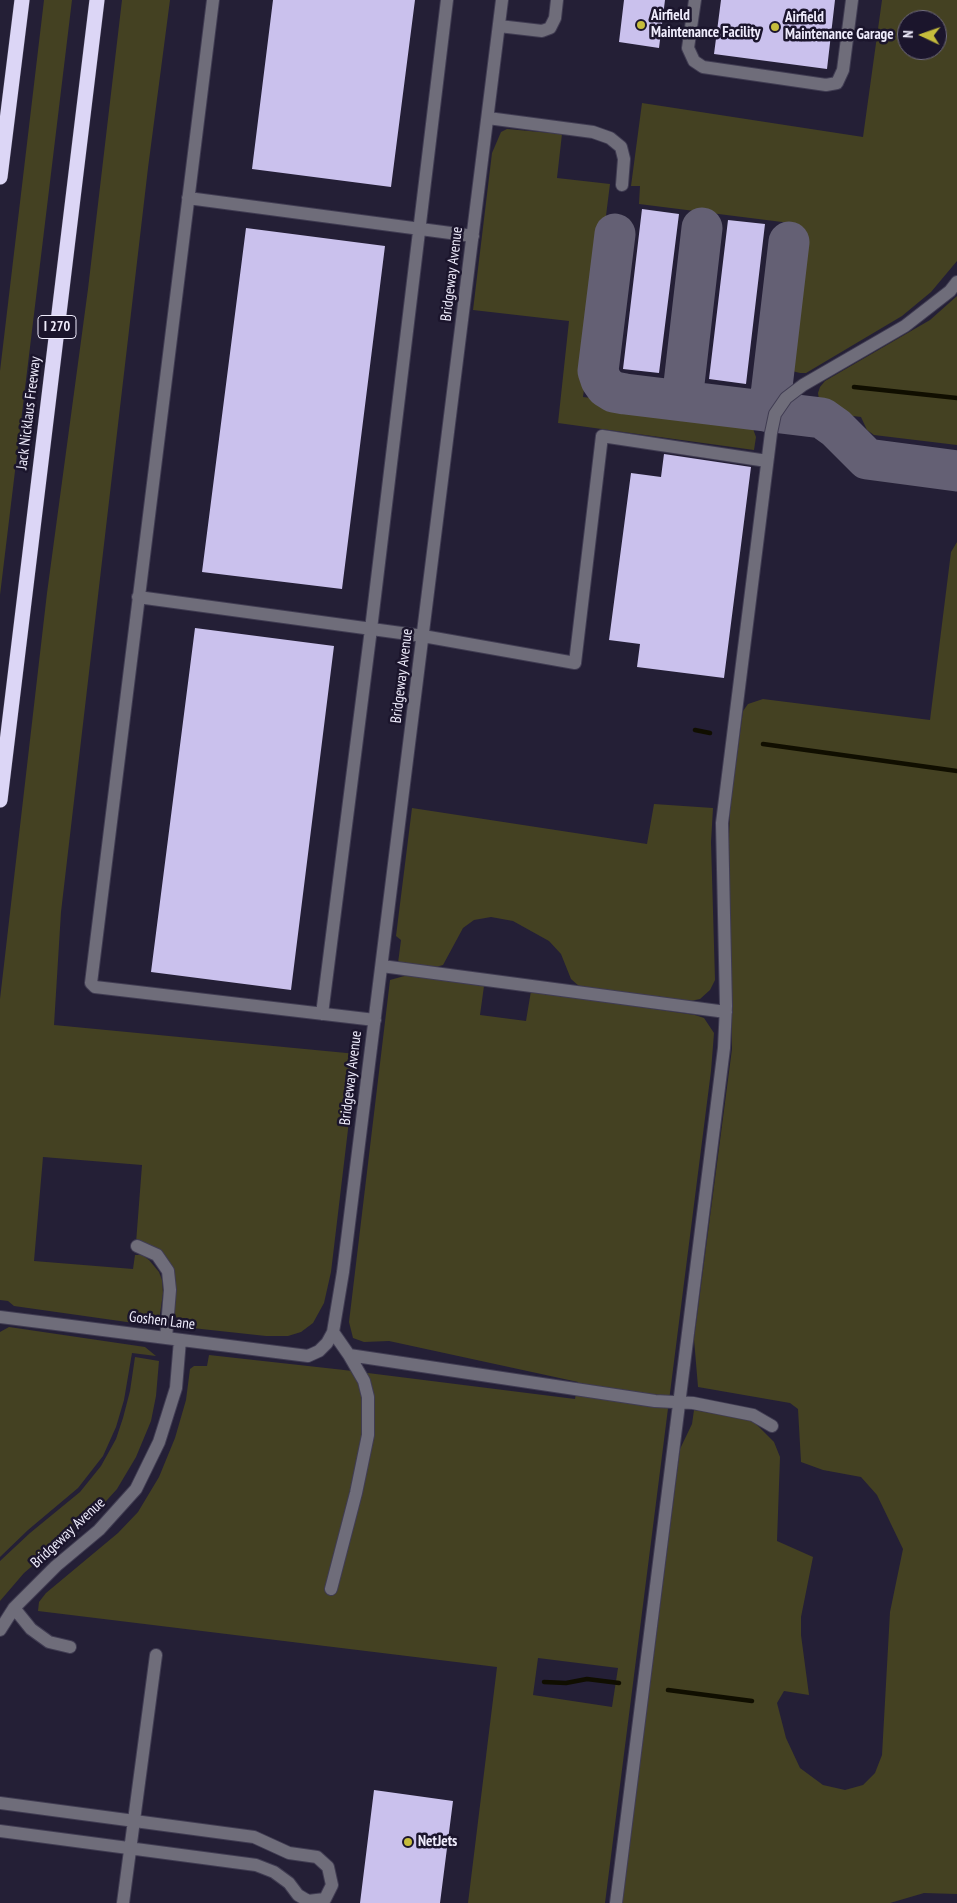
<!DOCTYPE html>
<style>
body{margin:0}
#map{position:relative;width:957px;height:1903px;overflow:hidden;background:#241f36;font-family:"PT Sans Narrow",sans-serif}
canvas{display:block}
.north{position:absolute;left:897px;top:10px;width:50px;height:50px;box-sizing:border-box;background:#1b152c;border:1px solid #706b7f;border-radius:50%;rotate:273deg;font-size:14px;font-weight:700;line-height:20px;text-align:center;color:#efecfc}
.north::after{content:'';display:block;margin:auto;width:18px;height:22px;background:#c6bc3c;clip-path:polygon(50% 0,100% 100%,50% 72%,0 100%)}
</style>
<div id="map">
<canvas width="957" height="1903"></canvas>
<div class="north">N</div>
</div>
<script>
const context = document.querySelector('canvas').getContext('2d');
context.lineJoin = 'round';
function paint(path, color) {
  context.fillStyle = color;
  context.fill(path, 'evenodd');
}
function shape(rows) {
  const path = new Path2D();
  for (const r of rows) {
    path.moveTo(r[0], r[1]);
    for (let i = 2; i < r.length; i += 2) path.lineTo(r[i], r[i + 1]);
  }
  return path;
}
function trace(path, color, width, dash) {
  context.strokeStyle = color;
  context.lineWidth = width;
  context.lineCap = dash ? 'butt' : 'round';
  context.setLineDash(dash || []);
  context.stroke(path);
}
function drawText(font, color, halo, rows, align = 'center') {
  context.font = font + ' "PT Sans Narrow",sans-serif';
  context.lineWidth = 5;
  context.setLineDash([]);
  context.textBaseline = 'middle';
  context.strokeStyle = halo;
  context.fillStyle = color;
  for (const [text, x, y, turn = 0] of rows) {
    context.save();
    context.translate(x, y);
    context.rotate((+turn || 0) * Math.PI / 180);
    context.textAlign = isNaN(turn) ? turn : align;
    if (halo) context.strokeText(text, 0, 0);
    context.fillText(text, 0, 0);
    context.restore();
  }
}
paint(shape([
 [44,0,72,0,0,595,0,371],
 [122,0,170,0,148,168,61,912,54,1025,357,1054,331,1272,324,1303,313,1323,301,1332,288,1336,266,1336,192,1328,184,1326,177,1319,173,1309,173,1272,136,1243,142,1165,43,1157,34,1261,133,1269,135,1255,142,1255,149,1260,159,1272,162,1280,163,1293,159,1321,152,1324,141,1324,14,1306,8,1301,0,1300,0,999,47,593,88,289],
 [882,0,957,0,957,261,931,292,902,316,806,373,800,373,792,371,787,367,783,355,798,224,639,204,640,186,631,186,642,103,863,137],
 [907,20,937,20,937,50,907,50],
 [507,129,562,134,557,178,610,184,583,397,742,417,752,426,756,437,754,450,558,423,569,321,473,310,492,153,501,132],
 [957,296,957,445,874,435,867,430,861,417,829,413,824,409,819,400,818,393,820,387,825,381,930,320],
 [957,542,957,1894,924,1893,890,1903,622,1903,680,1449,692,1424,694,1410,752,1420,774,1442,780,1457,777,1541,813,1557,801,1617,801,1635,809,1695,784,1691,777,1703,786,1738,800,1768,823,1785,845,1790,863,1785,875,1773,882,1755,890,1612,903,1549,877,1495,861,1477,823,1470,801,1462,798,1409,790,1403,698,1387,694,1339,732,1049,729,839,730,808,743,711,748,704,763,699,930,720,951,552],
 [654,804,713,808,711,842,715,980,710,990,700,999,686,1002,580,987,571,979,561,954,549,941,513,921,491,917,474,920,463,928,443,965,429,969,398,963,401,940,396,936,412,808,647,844],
 [408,975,484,986,480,1015,526,1021,531,991,695,1015,704,1018,714,1033,711,1071,605,1903,468,1903,497,1667,38,1611,39,1602,46,1593,118,1533,138,1512,159,1477,175,1438,186,1400,190,1369,194,1366,207,1366,209,1355,344,1370,575,1399,578,1382,389,1341,364,1342,353,1338,349,1322,390,980],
 [538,1658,618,1668,612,1707,533,1695],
 [9,1327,145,1347,156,1356,132,1353,124,1400,116,1427,103,1456,78,1488,28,1530,0,1557,0,1332],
 [135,1357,159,1361,156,1396,151,1421,136,1457,117,1489,98,1510,24,1573,0,1601,0,1561,30,1533,80,1492,101,1466,116,1439,123,1418,130,1391]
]), '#444122');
trace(shape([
 [854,387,957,398],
 [695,730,710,733],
 [763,744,957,771],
 [544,1682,566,1683,587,1679,619,1683],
 [668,1690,752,1701]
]), '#100e00', 4.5);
trace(shape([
 [615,234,598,371,601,380,606,387,614,392,625,394,822,418,836,428,867,459,957,471],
 [682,401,702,228],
 [769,412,789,242]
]), '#646074', 41);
paint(shape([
 [273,0,415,0,391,187,252,169],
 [624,0,665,0,659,48,619,42],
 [721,0,835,0,827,69,714,54],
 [642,209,679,214,659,373,623,369],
 [728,220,765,224,746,384,709,379],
 [246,228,385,246,342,589,202,572],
 [664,454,751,467,724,678,637,667,640,644,609,640,631,473,661,477],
 [195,628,334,646,291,990,151,972],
 [374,1790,453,1801,440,1903,360,1903]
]), '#cac1ed');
const minor = shape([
 [213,0,91,983,95,987,375,1020],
 [695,0,688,48,694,61,703,67,826,85,837,83,843,70,852,0],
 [499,26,542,31,550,28,555,18,557,0],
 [488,118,593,132,610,138,621,147,624,159,622,185],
 [188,198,473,236],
 [138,597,423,636,575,663,602,436,767,461],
 [382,966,726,1012],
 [322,1014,371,629,447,0],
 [137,1246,157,1255,168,1271,170,1290,166,1338],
 [0,1317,308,1356,319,1351,327,1343,333,1332,343,1272,502,0],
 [349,1355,655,1401,693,1403,753,1415,772,1426],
 [331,1589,356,1493,368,1435,368,1397,364,1381,349,1355,333,1332],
 [14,1608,31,1629,49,1642,70,1647],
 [0,1630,14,1608,56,1566,99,1530,136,1489,159,1442,176,1388,180,1340],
 [0,1803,254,1837,289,1853,317,1857,328,1867,332,1885,325,1899,308,1901,298,1895,289,1883,274,1872,256,1865,0,1831],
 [123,1903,156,1655],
 [616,1903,724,1048,726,1006,722,823,771,433,775,414,786,398,803,385,905,326,950,291,957,282]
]);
const highway = shape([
 [0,177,22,0],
 [0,800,97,0]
]);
trace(minor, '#403c52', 14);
trace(highway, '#403c52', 16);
trace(minor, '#6f6d7a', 12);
trace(highway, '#dcd6f6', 15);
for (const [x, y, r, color] of [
 [641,25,5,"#c6bc3c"],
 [775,27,5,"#c6bc3c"],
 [408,1842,5,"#c6bc3c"]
]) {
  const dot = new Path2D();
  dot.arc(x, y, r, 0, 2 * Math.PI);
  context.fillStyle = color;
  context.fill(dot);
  trace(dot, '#1b152c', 2);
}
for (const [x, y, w] of [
 [57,327,38]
]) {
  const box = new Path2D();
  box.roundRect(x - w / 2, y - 11.5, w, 23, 4);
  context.fillStyle = '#1b152c';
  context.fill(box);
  trace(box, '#efecfc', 1);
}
drawText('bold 14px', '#efecfc', null, [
 ["I 270",57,327]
]);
drawText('bold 15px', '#efecfc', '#1b152c', [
 ["Airfield",651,16],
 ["Maintenance Facility",651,33],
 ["Airfield",785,18],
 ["Maintenance Garage",785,35],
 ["NetJets",418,1842]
], 'left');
drawText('15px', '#efecfc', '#1b152c', [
 ["Bridgeway Avenue",452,274,-83],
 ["Jack Nicklaus Freeway",29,413,-83],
 ["Bridgeway Avenue",402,676,-83],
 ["Bridgeway Avenue",351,1078,-83],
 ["Goshen Lane",162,1321,7],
 ["Bridgeway Avenue",68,1533,-43]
]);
</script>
